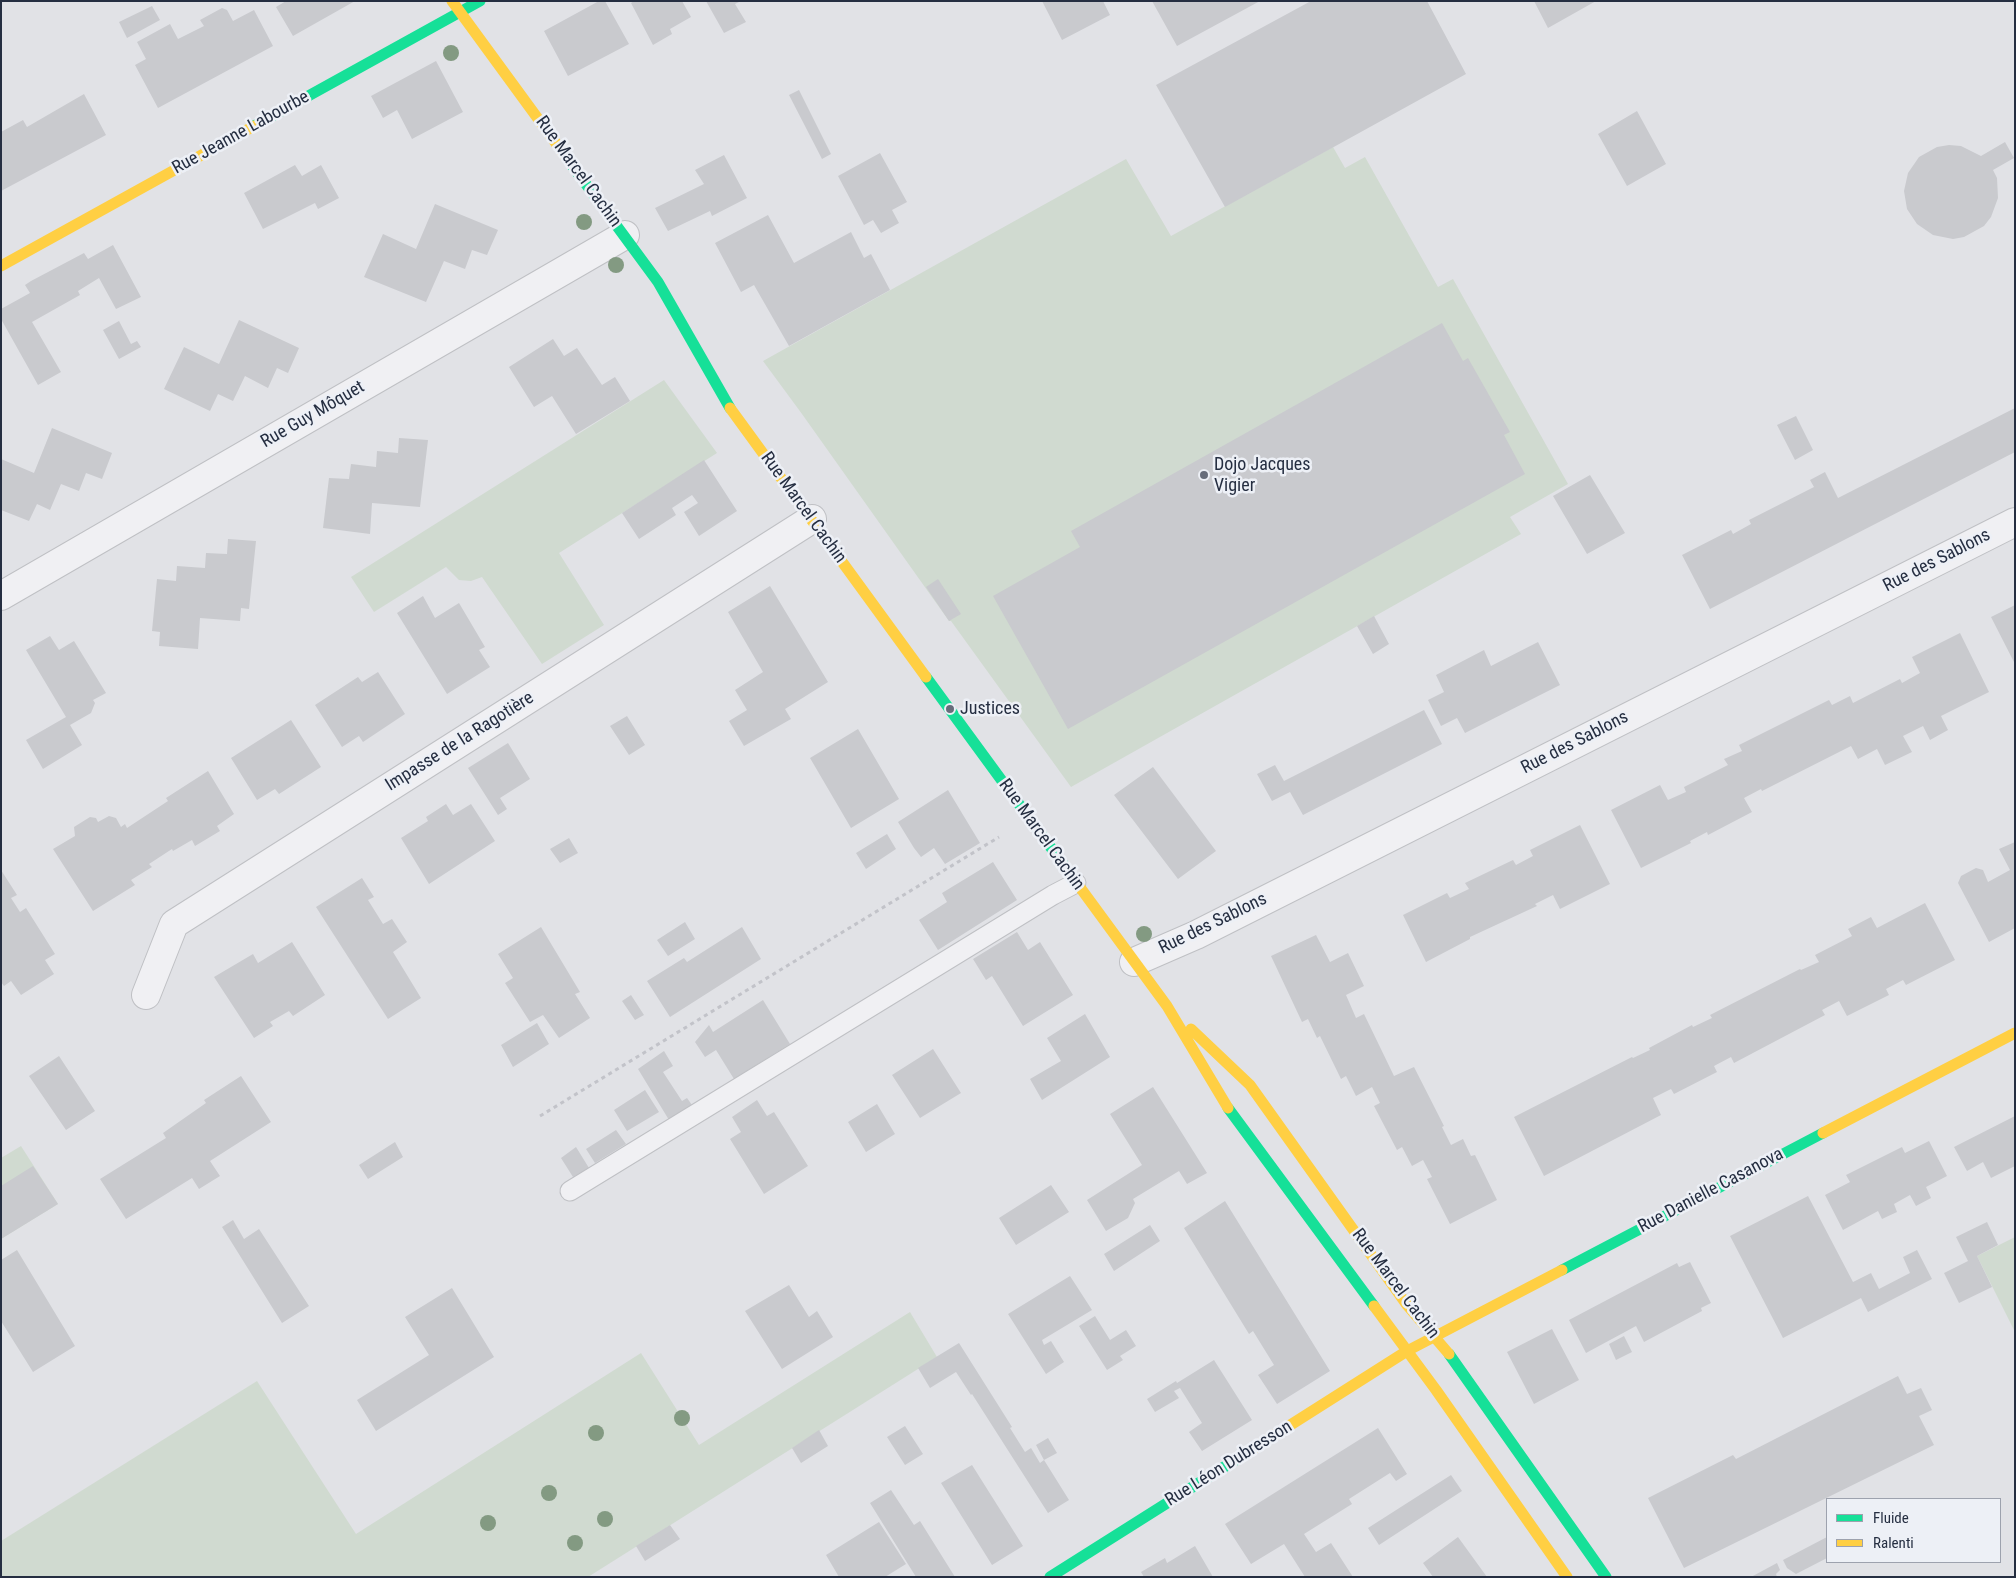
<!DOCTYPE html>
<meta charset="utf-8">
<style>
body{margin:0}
#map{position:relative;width:2016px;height:1578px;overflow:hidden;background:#e1e2e6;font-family:"Roboto Condensed",sans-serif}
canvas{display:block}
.frame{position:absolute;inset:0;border:2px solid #252e41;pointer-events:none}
.legend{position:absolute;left:1826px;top:1498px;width:175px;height:65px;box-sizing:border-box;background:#edf0f6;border:1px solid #9da2ae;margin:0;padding:6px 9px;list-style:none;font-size:15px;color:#252e41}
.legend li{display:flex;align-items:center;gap:10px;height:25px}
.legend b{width:25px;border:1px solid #9da2ae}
</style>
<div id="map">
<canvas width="2016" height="1578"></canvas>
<div class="frame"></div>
<ul class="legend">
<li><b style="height:6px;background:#16e098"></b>Fluide</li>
<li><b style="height:6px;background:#ffcf43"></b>Ralenti</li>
</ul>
</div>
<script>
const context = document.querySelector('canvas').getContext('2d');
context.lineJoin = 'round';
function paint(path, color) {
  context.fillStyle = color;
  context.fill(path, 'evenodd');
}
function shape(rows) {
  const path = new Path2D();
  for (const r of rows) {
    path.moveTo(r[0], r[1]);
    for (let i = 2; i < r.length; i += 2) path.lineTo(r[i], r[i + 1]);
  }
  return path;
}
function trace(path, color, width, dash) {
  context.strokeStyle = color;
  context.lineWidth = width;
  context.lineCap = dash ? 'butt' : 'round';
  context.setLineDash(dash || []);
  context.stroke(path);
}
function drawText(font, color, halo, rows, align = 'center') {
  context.font = font + ' "Roboto Condensed",sans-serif';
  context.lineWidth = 5;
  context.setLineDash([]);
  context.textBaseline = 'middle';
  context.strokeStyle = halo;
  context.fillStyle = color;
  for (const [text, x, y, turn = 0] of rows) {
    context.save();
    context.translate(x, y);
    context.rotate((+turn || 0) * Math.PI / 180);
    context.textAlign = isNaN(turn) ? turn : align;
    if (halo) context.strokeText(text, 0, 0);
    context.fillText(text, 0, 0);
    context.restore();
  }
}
paint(shape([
 [1333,147,1345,168,1365,157,1438,287,1453,279,1568,484,1510,517,1521,534,1071,787,951,621,949,621,802,414,763,361,1126,159,1171,236],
 [664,380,717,453,559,553,604,625,542,664,482,577,471,581,459,580,446,567,374,612,351,577],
 [21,1146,58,1204,1,1239,1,1158],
 [2015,1237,2015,1332,1977,1256],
 [910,1312,937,1357,588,1577,1,1577,1,1541,257,1381,356,1534,641,1353,699,1445]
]), '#d0dad0');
paint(shape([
 [286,1,355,1,293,36,276,7],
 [599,1,605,1,629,44,568,76,544,31],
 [634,1,682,1,691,17,670,29,672,34,653,45,631,3],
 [706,1,741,1,735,4,746,22,724,33],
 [1042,1,1103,1,1110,15,1062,40],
 [1152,1,1260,1,1177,46],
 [1311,1,1427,1,1466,74,1225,207,1156,85],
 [1534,1,1596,1,1548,28],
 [152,6,160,20,127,38,119,22],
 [222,8,227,10,233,21,254,10,273,46,158,108,135,65,146,59,137,42,170,24,178,39,204,26,200,20],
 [436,61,463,112,412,139,397,110,383,118,371,96],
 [799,90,831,154,822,159,789,95],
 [84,94,106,135,1,191,1,132,23,120,27,127],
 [1637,111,1666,164,1627,186,1598,134],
 [2005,142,2014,158,1993,170,1997,178,1998,198,1991,217,1984,226,1964,237,1953,239,1933,235,1917,224,1907,209,1904,191,1908,173,1919,157,1937,147,1949,145,1961,146,1981,156],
 [880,153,907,202,892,210,899,223,881,233,873,220,864,225,838,176],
 [724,155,747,198,712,216,710,211,668,231,655,208,704,184,695,170],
 [295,165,302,176,321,165,339,198,318,209,315,203,263,229,244,193],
 [435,204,498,230,487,255,472,250,465,269,444,261,426,302,364,277,383,234,416,249],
 [768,215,794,263,851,232,864,258,871,254,890,290,789,346,754,285,741,292,715,243],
 [113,245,141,297,116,309,99,278,78,291,80,295,32,322,61,372,38,385,1,319,1,309,30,293,25,285,31,281,84,253,88,259],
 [239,320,299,348,288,373,277,368,268,388,245,376,233,401,218,394,210,411,164,389,184,347,219,364],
 [119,321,131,344,137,341,141,347,119,359,103,330],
 [1442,323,1463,361,1468,358,1510,432,1504,435,1525,474,1068,729,993,596,1080,547,1071,531],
 [553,339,564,356,577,348,602,385,615,377,630,401,576,434,552,396,534,407,509,367],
 [2015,408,2015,452,1710,609,1682,555,1731,530,1733,534,1751,524,1749,520,1814,487,1810,480,1825,472,1838,498],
 [1796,416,1813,450,1795,460,1777,425],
 [52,428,112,453,102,479,86,473,79,491,61,484,50,510,37,504,29,521,1,510,1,459,34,473],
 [399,438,428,440,420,507,372,503,370,534,323,528,329,478,349,479,351,464,376,467,377,451,398,453],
 [704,460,737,511,699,536,684,512,698,503,692,495,672,508,676,515,639,539,622,513],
 [1590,475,1625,533,1587,554,1553,496],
 [228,539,256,541,249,609,241,608,240,621,200,618,198,649,159,646,160,632,152,631,157,579,176,581,177,566,205,568,206,553,227,554],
 [938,579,961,614,949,621,926,587],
 [770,586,828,682,785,709,791,719,744,746,729,721,747,710,735,690,763,672,728,612],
 [423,596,435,618,459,603,485,647,479,650,490,667,447,694,397,613],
 [2015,605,2015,664,1991,617],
 [1374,616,1389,644,1373,654,1357,626],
 [1960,633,1989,692,1941,716,1948,730,1930,740,1923,726,1903,736,1912,752,1885,765,1877,749,1858,759,1851,746,1762,791,1761,789,1744,798,1752,812,1708,835,1707,832,1690,841,1691,843,1641,868,1611,810,1660,785,1668,800,1686,792,1684,787,1728,765,1724,759,1742,751,1739,745,1829,700,1832,705,1850,696,1853,703,1900,679,1902,683,1920,673,1912,657],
 [50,636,59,650,74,641,106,693,93,700,95,703,91,713,70,725,82,745,43,769,26,740,66,717,26,650],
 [1538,642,1560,685,1465,733,1457,718,1441,726,1428,700,1444,692,1436,675,1484,650,1491,666],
 [378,672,405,714,363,742,359,736,342,747,315,705,358,677,362,682],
 [1424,710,1442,744,1303,815,1290,792,1272,801,1257,774,1275,765,1284,781],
 [627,716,645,745,629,755,610,726],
 [291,720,321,767,279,794,275,789,257,800,231,758],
 [858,729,899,799,851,828,810,758],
 [508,743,530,779,500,798,507,809,498,815,468,768],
 [1153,767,1216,851,1178,879,1114,795],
 [208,771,234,814,217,826,220,831,195,846,192,840,173,851,172,849,149,864,152,867,131,880,135,885,93,911,53,849,75,836,74,827,90,817,96,818,98,822,109,816,116,818,121,827,125,824,127,828,168,801,166,798],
 [948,790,980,843,945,864,934,848,921,857,914,848,898,822],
 [446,804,453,815,471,804,495,841,429,884,401,838,428,821,426,817],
 [1580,825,1610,884,1560,909,1553,895,1535,904,1537,906,1470,937,1470,939,1426,962,1403,915,1447,893,1450,898,1469,889,1465,883,1513,860,1516,865,1533,856,1530,850],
 [887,834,896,849,866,869,856,853],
 [569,838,578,853,560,863,550,849],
 [2015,842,2015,928,1989,942,1958,883,1961,876,1976,868,1983,870,1988,882,2010,870,1999,849],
 [993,862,1017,900,938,950,919,920,947,902,942,893],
 [1,870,17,895,11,898,20,912,26,908,55,954,45,960,54,974,21,995,11,981,4,986,1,982],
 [362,878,374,897,368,900,383,924,392,919,407,942,393,952,421,998,388,1019,316,907],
 [1925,903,1955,960,1906,985,1903,980,1886,989,1889,995,1847,1016,1839,1001,1822,1010,1825,1015,1734,1063,1731,1057,1714,1066,1717,1072,1674,1094,1671,1089,1653,1098,1661,1115,1544,1176,1514,1117,1632,1057,1633,1058,1650,1050,1649,1048,1692,1025,1693,1027,1712,1018,1710,1015,1800,969,1801,970,1819,962,1815,955,1852,936,1848,929,1871,917,1877,928],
 [685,922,695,939,668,956,657,940],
 [541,927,580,992,575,994,590,1018,559,1038,543,1015,530,1022,505,983,513,978,498,954],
 [742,927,761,959,670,1017,647,981,684,958,687,962],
 [1017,932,1028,950,1040,942,1073,995,1023,1026,992,976,986,980,973,959],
 [1316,935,1330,962,1348,953,1364,986,1346,995,1356,1018,1364,1014,1394,1076,1414,1067,1444,1126,1442,1127,1451,1145,1463,1139,1471,1156,1475,1155,1497,1200,1450,1224,1427,1179,1432,1177,1423,1160,1412,1166,1402,1147,1397,1150,1374,1106,1380,1103,1372,1087,1356,1096,1346,1076,1341,1079,1320,1036,1317,1038,1308,1019,1302,1022,1271,956],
 [292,942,325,995,293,1016,289,1011,270,1022,273,1026,254,1038,214,977,253,954,258,963],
 [631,995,644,1015,635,1020,622,1001],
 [763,1000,790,1044,734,1079,716,1050,705,1057,695,1042,709,1025,713,1032],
 [1085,1014,1110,1057,1042,1100,1030,1079,1061,1061,1047,1038],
 [537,1023,549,1044,513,1067,501,1045],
 [933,1049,961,1093,920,1118,892,1075],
 [664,1051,673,1066,663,1072,682,1101,687,1098,692,1105,669,1120,638,1069],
 [59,1056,95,1111,66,1130,29,1076],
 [241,1076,271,1122,210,1161,220,1176,199,1189,192,1178,126,1219,100,1179,166,1138,163,1133,206,1103,204,1100],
 [1153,1087,1207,1173,1187,1184,1179,1171,1133,1199,1135,1203,1128,1218,1106,1231,1087,1200,1142,1165,1110,1114],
 [645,1090,659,1112,627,1131,614,1110],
 [757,1100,767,1116,774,1112,808,1166,764,1194,730,1139,741,1132,732,1117],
 [877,1104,895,1134,866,1152,848,1122],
 [2015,1116,2015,1166,1991,1178,1983,1162,1967,1171,1954,1147],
 [616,1130,626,1144,595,1163,586,1149],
 [1929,1141,1947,1176,1926,1187,1931,1198,1916,1206,1910,1195,1894,1204,1897,1212,1882,1219,1878,1211,1843,1230,1825,1195,1850,1182,1846,1175,1902,1147,1905,1153],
 [395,1142,403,1157,368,1179,359,1165],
 [576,1147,589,1168,573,1177,561,1158],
 [33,1166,58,1204,1,1239,1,1186],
 [1051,1185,1069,1212,1016,1245,999,1218],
 [1808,1196,1853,1282,1871,1273,1879,1289,1910,1273,1903,1257,1917,1250,1932,1279,1868,1312,1861,1298,1783,1338,1730,1236],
 [1225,1201,1330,1371,1277,1404,1258,1375,1274,1365,1253,1331,1249,1334,1184,1228],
 [233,1220,244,1239,259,1229,309,1306,282,1323,222,1227],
 [1987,1222,1998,1245,1977,1256,1992,1287,1959,1303,1944,1273,1968,1261,1956,1237],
 [1150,1225,1160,1241,1114,1271,1104,1254],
 [17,1250,75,1346,33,1372,1,1321,1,1260],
 [1690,1262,1711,1303,1701,1308,1702,1311,1644,1342,1636,1326,1586,1353,1569,1320,1677,1263,1679,1267],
 [1070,1276,1092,1310,1042,1340,1044,1345,1051,1341,1064,1362,1046,1374,1008,1314],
 [789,1285,809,1317,817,1311,833,1337,782,1369,745,1311],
 [452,1288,494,1357,376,1431,357,1400,429,1355,405,1317],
 [1095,1316,1110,1340,1126,1330,1136,1346,1120,1356,1123,1360,1107,1370,1079,1326],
 [1552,1329,1579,1380,1534,1404,1507,1352],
 [1624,1336,1632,1352,1616,1360,1609,1344],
 [959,1343,1012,1427,1010,1428,1025,1452,1031,1448,1040,1463,1044,1460,1069,1500,1048,1513,972,1394,971,1395,956,1372,930,1388,918,1368],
 [1214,1360,1252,1420,1202,1451,1189,1432,1202,1423,1180,1388,1174,1391,1179,1398,1155,1412,1147,1399,1176,1381,1177,1383],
 [1898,1376,1907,1394,1921,1388,1932,1410,1919,1416,1934,1445,1684,1568,1648,1498,1733,1455,1736,1459],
 [905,1426,923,1454,905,1465,887,1437],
 [1378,1428,1407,1474,1396,1481,1390,1473,1349,1499,1352,1504,1304,1534,1316,1552,1331,1543,1353,1577,1305,1577,1284,1544,1251,1564,1225,1524],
 [819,1430,828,1446,801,1463,792,1448],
 [1048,1438,1057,1453,1044,1460,1036,1445],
 [972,1465,1023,1546,992,1565,941,1483],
 [1451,1475,1462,1491,1379,1545,1368,1528],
 [891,1490,914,1525,920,1521,955,1577,916,1577,870,1503],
 [879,1522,906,1564,885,1577,839,1577,826,1555],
 [670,1525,680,1539,645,1561,636,1546],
 [1458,1537,1487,1577,1433,1577,1423,1563],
 [1827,1537,1827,1558,1796,1574,1787,1568,1783,1560],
 [1195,1546,1213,1577,1144,1577,1141,1572,1165,1558,1167,1563],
 [1777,1563,1780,1570,1776,1574,1777,1577,1751,1577]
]), '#c9cace');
const lane = shape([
 [570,1191,1053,895,1076,883]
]);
const street = shape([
 [1,596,625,235],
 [1134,962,1196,935,2015,522],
 [146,995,174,924,812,519]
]);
trace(lane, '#bfc0c4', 21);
trace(street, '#bfc0c4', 30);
trace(shape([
 [540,1116,999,837]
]), '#c2c3c9', 3, [4, 4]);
trace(lane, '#f0f0f3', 19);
trace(street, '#f0f0f3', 28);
trace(shape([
 [254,126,480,1],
 [566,157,658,282,730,408],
 [926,677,1068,871],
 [1228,1108,1374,1306],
 [1562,1270,1823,1133],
 [1449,1354,1606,1577],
 [1050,1577,1251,1450]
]), '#16e098', 11);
trace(shape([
 [452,1,566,157],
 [1,266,254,126],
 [730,408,926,677],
 [1068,871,1167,1006,1228,1108],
 [1191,1029,1250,1085,1407,1305,1449,1354],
 [1823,1133,2015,1033],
 [1374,1306,1436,1390,1567,1577],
 [1251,1450,1407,1351,1562,1270]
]), '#ffcf43', 11);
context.fillStyle = '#839a82';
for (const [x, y] of [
 [451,53],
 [584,222],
 [616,265],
 [1144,934],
 [682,1418],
 [596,1433],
 [549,1493],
 [605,1519],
 [488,1523],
 [575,1543]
]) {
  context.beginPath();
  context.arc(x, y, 8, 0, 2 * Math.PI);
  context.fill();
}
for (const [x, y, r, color] of [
 [1204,475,5,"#676d7b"],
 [950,709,5,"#676d7b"]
]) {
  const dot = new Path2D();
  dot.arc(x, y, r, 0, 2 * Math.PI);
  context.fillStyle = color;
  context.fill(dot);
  trace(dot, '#edf0f6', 2);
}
drawText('18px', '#252e41', '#edf0f6', [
 ["Rue Jeanne Labourbe",241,133,-29],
 ["Rue Marcel Cachin",578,172,54],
 ["Rue Guy Môquet",313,415,-30],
 ["Rue Marcel Cachin",803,508,54],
 ["Rue des Sablons",1937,561,-27],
 ["Impasse de la Ragotière",460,742,-32],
 ["Rue des Sablons",1575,743,-27],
 ["Rue Marcel Cachin",1041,835,54],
 ["Rue des Sablons",1213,924,-26],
 ["Rue Danielle Casanova",1711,1191,-28],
 ["Rue Marcel Cachin",1395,1284,53],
 ["Rue Léon Dubresson",1229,1464,-32]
]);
drawText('18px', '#252e41', '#edf0f6', [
 ["Dojo Jacques",1214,465],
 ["Vigier",1214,486],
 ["Justices",960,709]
], 'left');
</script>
